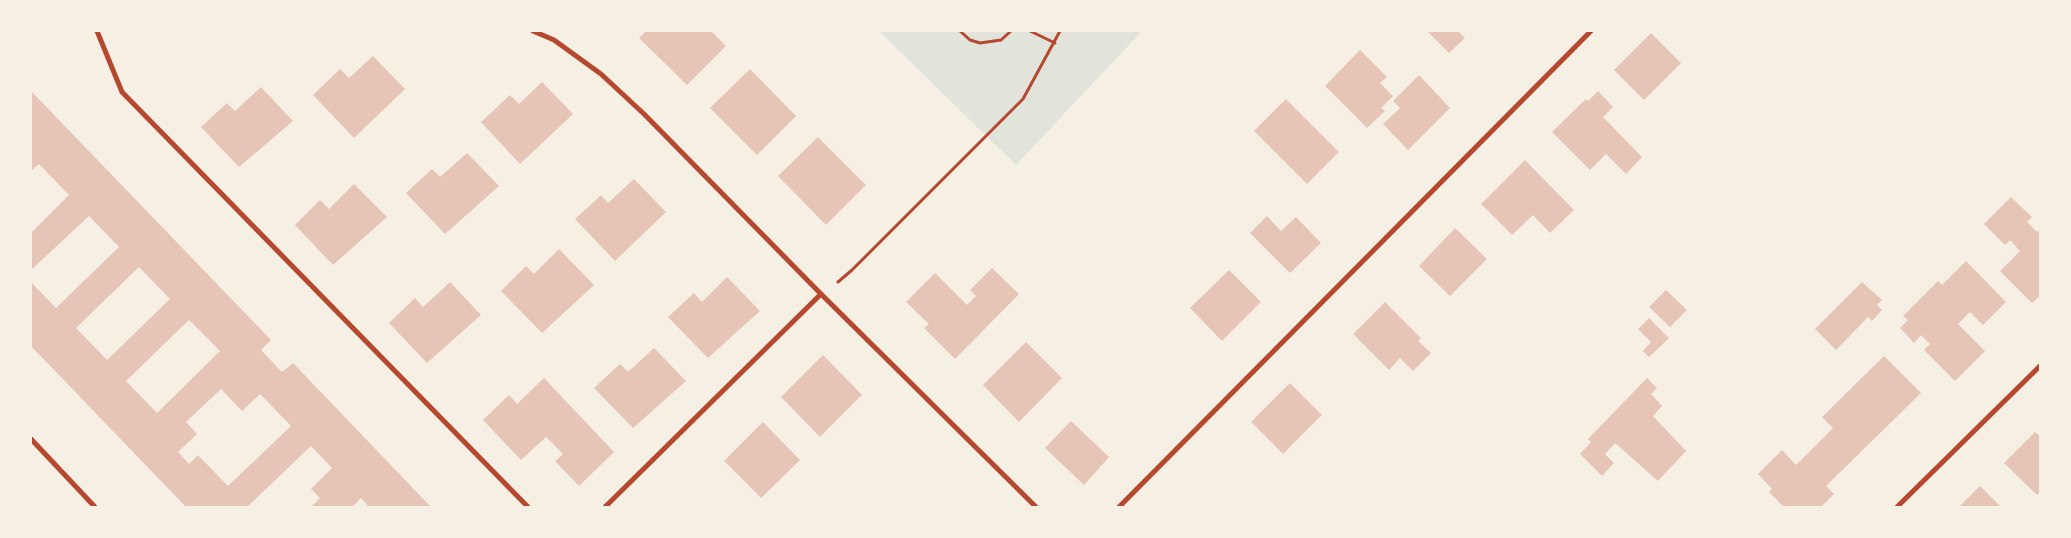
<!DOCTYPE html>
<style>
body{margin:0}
#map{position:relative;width:2071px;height:538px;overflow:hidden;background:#f6efe4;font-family:Overpass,sans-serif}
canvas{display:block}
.frame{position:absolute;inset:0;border:32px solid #f6efe4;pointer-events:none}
</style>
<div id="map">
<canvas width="2071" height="538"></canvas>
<div class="frame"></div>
</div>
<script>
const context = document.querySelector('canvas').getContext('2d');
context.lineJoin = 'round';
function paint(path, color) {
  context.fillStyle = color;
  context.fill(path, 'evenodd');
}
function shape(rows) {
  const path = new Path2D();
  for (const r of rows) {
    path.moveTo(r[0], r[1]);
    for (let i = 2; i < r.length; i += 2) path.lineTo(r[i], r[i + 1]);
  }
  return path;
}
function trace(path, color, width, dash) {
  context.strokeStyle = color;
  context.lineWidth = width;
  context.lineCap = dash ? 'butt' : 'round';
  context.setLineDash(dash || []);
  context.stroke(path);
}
paint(shape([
 [879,31,1142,31,1016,165]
]), '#e2e4dc');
paint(shape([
 [646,31,711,31,726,46,687,85,639,38],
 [1427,31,1458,31,1465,38,1449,53],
 [1651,33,1681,63,1644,100,1614,70],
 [1360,50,1387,77,1380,83,1393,96,1381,108,1385,111,1367,128,1325,86],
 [373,56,405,89,354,138,313,95,340,69,349,78],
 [750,69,796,116,757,155,710,108],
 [1419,75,1450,108,1408,150,1383,124,1400,108,1393,101],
 [542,82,573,114,520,164,481,122,510,95,519,104],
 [261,87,293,121,239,167,201,127,227,103,235,111],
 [31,91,271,340,261,350,282,372,293,363,431,507,369,507,361,498,352,507,311,507,320,498,311,489,332,468,311,446,247,507,186,507,31,346,31,282,56,308,119,247,89,216,31,270,31,233,69,195,39,164,31,171],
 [139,267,170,299,107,360,76,328],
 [189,320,220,351,157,413,126,381],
 [221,389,242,411,260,394,291,426,228,486,198,455,189,464,178,452,197,434,186,422],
 [1598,91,1613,107,1603,117,1642,157,1626,174,1606,154,1590,170,1552,132,1586,99,1588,101],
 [1286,99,1339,152,1307,184,1254,131],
 [818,137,866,185,826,225,778,176],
 [467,153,499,186,445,234,406,193,432,169,440,177],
 [1525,160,1574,210,1550,233,1533,215,1512,235,1481,204],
 [634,179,666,212,615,261,575,219,601,195,608,203],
 [354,184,387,217,333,265,295,225,320,200,329,209],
 [2011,197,2032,217,2027,222,2037,232,2040,230,2040,296,2032,303,2000,271,2020,251,2010,240,2005,245,1984,224],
 [1267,216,1281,231,1296,217,1321,243,1290,273,1250,233],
 [1455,228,1487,259,1450,296,1419,266],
 [559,249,594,285,542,333,501,291,526,266,534,274],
 [1966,261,2006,302,1983,325,1970,312,1958,324,1985,351,1955,381,1924,350,1930,344,1921,335,1914,343,1900,328,1908,320,1903,316,1938,281,1942,285],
 [992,268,1019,294,955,359,924,328,929,324,906,302,935,273,967,305,976,296,970,290],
 [1229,270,1261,302,1222,341,1190,308],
 [727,277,760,311,708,358,668,317,694,293,702,302],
 [450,282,481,315,427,363,389,323,415,298,423,307],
 [1862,282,1882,300,1877,305,1882,310,1872,321,1868,317,1836,350,1815,329],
 [1666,290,1687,310,1670,327,1649,307],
 [1385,302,1421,338,1418,341,1431,353,1413,371,1400,358,1389,370,1353,334],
 [1649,318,1669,338,1649,357,1643,351,1651,342,1638,329],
 [1026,342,1062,378,1019,422,983,385],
 [654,348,686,381,633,428,594,388,620,364,628,372],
 [823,355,862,395,820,437,781,397],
 [1884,356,1921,393,1826,486,1834,494,1821,507,1784,507,1769,492,1772,489,1758,474,1782,450,1796,465,1833,428,1822,417],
 [544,378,614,452,579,486,555,461,563,454,546,437,521,460,483,420,509,395,517,404],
 [1647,378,1657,388,1651,394,1662,406,1653,416,1686,451,1658,481,1615,443,1605,454,1614,463,1602,476,1580,454,1591,442,1588,439],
 [1290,383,1322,415,1283,454,1251,422],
 [1071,421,1109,457,1084,485,1045,448],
 [763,422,800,460,761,498,724,461],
 [2035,432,2040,436,2040,492,2037,495,2004,463],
 [1980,486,2001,507,1959,507]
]), '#e6c5b7');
trace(shape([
 [960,31,970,40,980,43,1001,40,1011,31],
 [1030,31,1055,43],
 [838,282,852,270,1023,99,1060,31]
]), '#b5482f', 3);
trace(shape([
 [97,31,122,92,528,507],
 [533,31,554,40,601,74,644,114,821,294,1036,507],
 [31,439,95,507],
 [605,507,821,294],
 [1119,507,1591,31],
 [1897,507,2040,366]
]), '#b5482f', 5);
</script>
